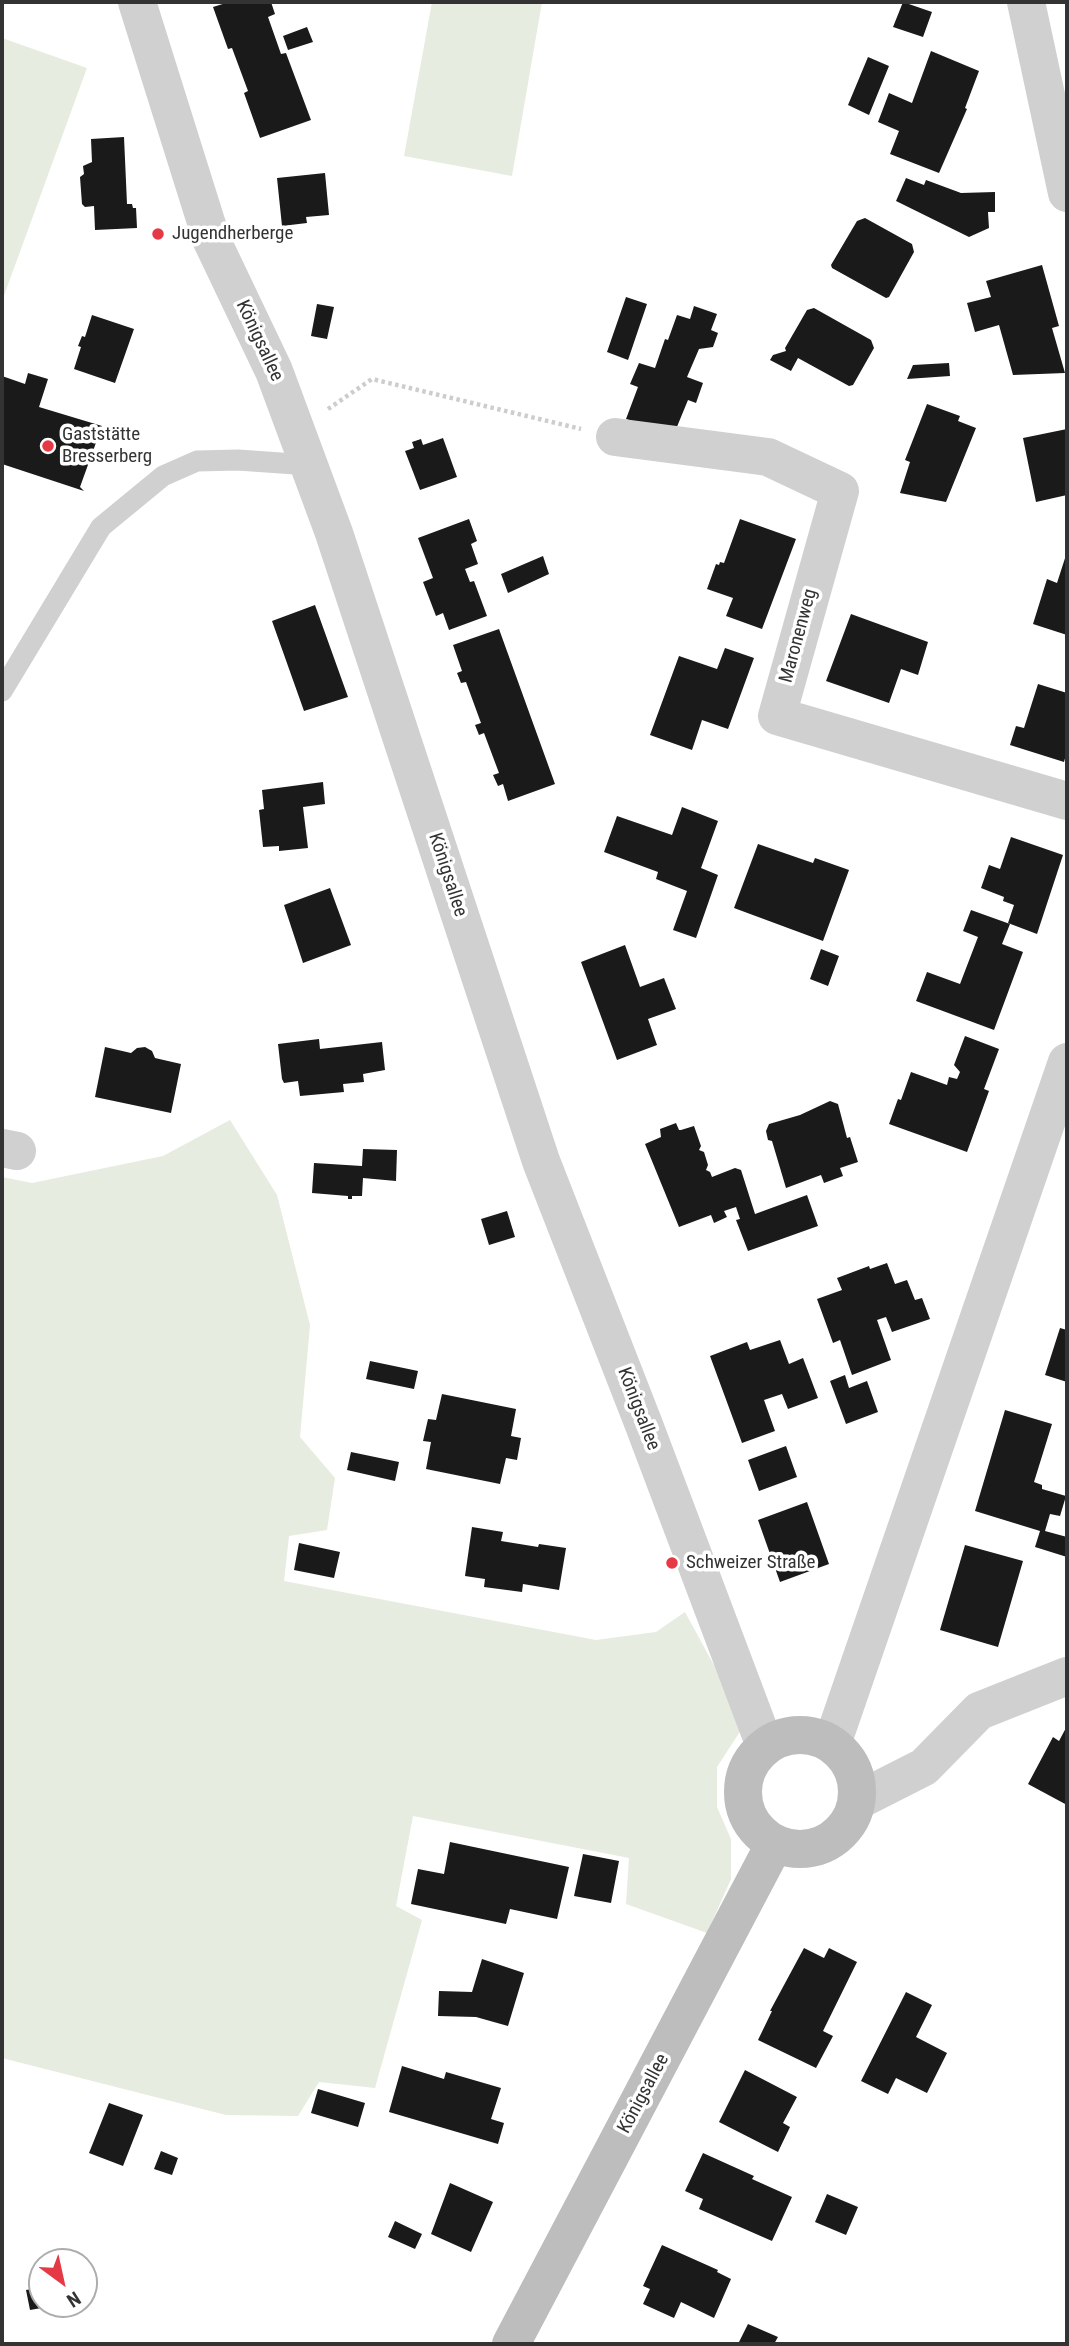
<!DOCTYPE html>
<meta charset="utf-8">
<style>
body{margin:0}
#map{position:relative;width:1069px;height:2346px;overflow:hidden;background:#fff;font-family:"Roboto Condensed",sans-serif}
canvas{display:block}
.frame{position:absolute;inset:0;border:4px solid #333;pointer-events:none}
.north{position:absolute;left:28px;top:2248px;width:70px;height:70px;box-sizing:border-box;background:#fff;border:2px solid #adadad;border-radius:50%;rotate:147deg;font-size:19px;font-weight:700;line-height:28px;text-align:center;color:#333}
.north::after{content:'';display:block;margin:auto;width:24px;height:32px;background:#e63946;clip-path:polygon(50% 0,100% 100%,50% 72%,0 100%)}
</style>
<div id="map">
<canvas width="1069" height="2346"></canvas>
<div class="frame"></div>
<div class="north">N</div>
</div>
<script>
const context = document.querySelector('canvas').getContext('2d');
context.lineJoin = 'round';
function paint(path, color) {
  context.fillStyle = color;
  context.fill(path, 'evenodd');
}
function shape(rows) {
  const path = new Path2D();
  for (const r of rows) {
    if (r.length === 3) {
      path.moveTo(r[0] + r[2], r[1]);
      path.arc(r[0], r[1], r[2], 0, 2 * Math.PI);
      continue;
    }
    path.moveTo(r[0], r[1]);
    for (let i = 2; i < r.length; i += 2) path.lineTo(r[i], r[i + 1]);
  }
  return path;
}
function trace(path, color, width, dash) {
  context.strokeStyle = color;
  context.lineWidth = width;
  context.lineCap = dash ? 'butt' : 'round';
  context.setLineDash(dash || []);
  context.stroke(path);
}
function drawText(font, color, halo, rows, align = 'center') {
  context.font = font + ' "Roboto Condensed",sans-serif';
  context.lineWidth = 7;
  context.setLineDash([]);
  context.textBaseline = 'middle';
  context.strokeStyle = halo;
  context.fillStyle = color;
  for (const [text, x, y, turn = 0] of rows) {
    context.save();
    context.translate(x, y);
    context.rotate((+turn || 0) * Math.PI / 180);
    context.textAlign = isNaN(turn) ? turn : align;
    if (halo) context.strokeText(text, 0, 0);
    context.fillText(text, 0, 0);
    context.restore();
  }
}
paint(shape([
 [432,2,542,2,512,176,404,156],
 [2,38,87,68,2,301],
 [230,1120,277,1195,310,1325,300,1437,335,1478,327,1530,289,1536,284,1581,596,1640,656,1632,685,1612,715,1667,741,1730,717,1767,717,1807,731,1839,731,1879,707,1933,626,1904,629,1858,413,1816,396,1906,422,1920,375,2088,319,2082,298,2116,226,2115,2,2058,2,1177,32,1183,163,1156]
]), '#e6ecdf');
paint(shape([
 [229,2,271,2,275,14,268,17,281,54,286,53,311,120,260,138,244,93,248,91,232,48,228,49,213,7],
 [903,2,932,12,923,37,893,27],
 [307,27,313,42,288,50,283,36],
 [931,51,979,71,965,108,967,109,939,173,890,154,899,131,878,122,889,93,912,103],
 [868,57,889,66,869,115,848,105],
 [124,137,127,204,132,204,133,208,136,208,137,228,95,230,94,206,85,207,82,204,80,177,84,174,83,166,92,162,91,139],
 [325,173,329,215,306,217,307,223,282,226,277,178],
 [906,178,924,185,926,180,961,193,995,192,995,212,988,212,989,228,969,237,896,201],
 [865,218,912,244,914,252,889,297,886,298,832,268,831,265,857,221],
 [1042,265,1059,326,1052,328,1065,373,1013,375,999,325,975,332,967,303,991,297,986,281],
 [626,297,647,304,628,360,607,352],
 [317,304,334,307,327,339,311,336],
 [694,306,717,314,711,330,718,333,713,347,699,349,687,377,703,383,696,403,688,400,674,434,626,419,638,387,630,384,639,363,655,368,665,339,668,340,677,315,690,319],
 [814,308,871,340,874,348,853,385,849,386,798,358,791,371,770,360,773,355,786,351,785,348,807,310],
 [92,315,134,329,115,383,74,369,81,347,78,346,82,336,85,337],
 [949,363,950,376,907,379,913,365],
 [28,373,48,379,39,407,102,426,80,487,84,491,2,464,2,376,25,384],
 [927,404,960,416,958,421,976,428,946,502,900,493,910,462,905,460],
 [1067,429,1067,495,1036,502,1023,438],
 [443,438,457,477,420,490,405,451,414,448,412,442,421,439,423,445],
 [469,519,477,541,471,544,478,564,465,569,470,582,474,581,487,616,449,630,443,613,436,616,423,582,433,578,418,538],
 [740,519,796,539,762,629,726,616,733,598,707,589,716,564,719,565,720,562,724,563],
 [1067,552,1067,635,1033,624,1047,579,1057,583],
 [543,556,549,574,508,593,501,574],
 [315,605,348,697,304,711,272,621],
 [851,614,928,642,918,675,901,669,889,703,826,681],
 [499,629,555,784,508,801,503,784,498,786,493,775,499,773,484,733,479,735,475,725,481,723,466,682,461,683,457,673,462,671,453,645],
 [725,648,754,658,728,729,702,720,692,750,650,735,679,656,717,669],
 [1038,684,1067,693,1067,751,1064,762,1010,745,1016,726,1024,728],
 [323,782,325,804,303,807,308,848,279,851,279,846,263,847,259,810,264,809,262,790],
 [682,807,718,821,701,868,718,875,696,938,673,930,687,891,656,879,658,872,604,852,617,816,672,835],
 [1011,837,1063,855,1037,934,1008,923,1014,905,1003,901,1004,897,981,888,989,865,1000,869],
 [758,844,813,863,815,858,849,870,823,941,734,908],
 [330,888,351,945,303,963,284,905],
 [971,910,1010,924,1002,944,1023,952,994,1030,916,1001,927,972,960,984,978,937,963,931],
 [625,945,640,987,664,978,676,1009,648,1019,657,1045,617,1060,581,962],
 [821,949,839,956,828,986,810,979],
 [965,1036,999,1049,984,1089,989,1091,967,1152,889,1124,898,1099,901,1100,911,1072,947,1085,949,1077,957,1079,960,1072,954,1065],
 [319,1039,320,1049,382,1042,385,1070,363,1074,364,1082,343,1084,344,1092,300,1096,298,1081,284,1083,282,1079,278,1044],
 [105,1047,131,1053,137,1048,145,1047,152,1051,155,1058,181,1064,171,1113,95,1097],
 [830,1101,838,1104,847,1138,850,1137,858,1162,840,1168,843,1176,824,1183,821,1175,786,1188,772,1141,768,1140,766,1131,769,1124,800,1115],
 [676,1123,679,1130,681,1130,694,1126,701,1146,699,1150,704,1152,708,1165,706,1170,710,1172,712,1177,735,1168,741,1170,755,1214,807,1195,818,1226,748,1251,736,1220,740,1219,736,1207,724,1211,727,1217,714,1223,711,1215,679,1227,645,1144,661,1137,660,1129],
 [363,1149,397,1150,396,1181,363,1178,362,1196,352,1196,352,1199,348,1199,348,1196,312,1193,314,1163,362,1166],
 [507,1211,515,1237,489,1245,481,1219],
 [887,1263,895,1284,907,1280,915,1300,922,1298,930,1319,892,1332,886,1317,877,1320,891,1360,852,1375,840,1340,833,1343,817,1299,842,1290,837,1278,869,1266,870,1269],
 [1060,1328,1067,1330,1067,1382,1045,1375],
 [780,1340,789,1364,803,1358,818,1398,788,1409,782,1394,764,1400,775,1431,742,1443,710,1356,747,1342,750,1350],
 [370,1361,418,1371,414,1389,366,1379],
 [845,1375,849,1388,867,1381,878,1412,846,1424,830,1381],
 [442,1394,516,1409,511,1436,521,1438,517,1460,506,1458,500,1484,426,1469,431,1442,423,1441,428,1419,436,1420],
 [1005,1410,1052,1424,1034,1482,1042,1485,1042,1489,1066,1496,1060,1516,1050,1514,1045,1531,1067,1537,1067,1557,1035,1547,1040,1531,975,1511],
 [786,1446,797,1477,759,1491,748,1460],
 [351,1452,399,1462,395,1481,347,1470],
 [807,1502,829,1564,780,1582,758,1520],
 [472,1527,503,1532,501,1541,538,1547,539,1544,566,1548,559,1590,523,1584,522,1592,484,1587,485,1579,465,1576],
 [299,1543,340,1552,334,1578,294,1570],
 [965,1545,1023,1561,998,1647,940,1630],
 [1067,1726,1067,1805,1028,1784,1053,1737,1059,1741],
 [450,1842,569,1867,557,1919,510,1909,506,1924,411,1904,418,1869,444,1874],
 [583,1854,619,1861,611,1903,574,1896],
 [804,1948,824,1958,829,1948,857,1962,823,2031,833,2036,816,2068,758,2040,772,2011,770,2011],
 [482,1959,524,1973,508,2026,476,2017,438,2016,439,1991,472,1992],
 [906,1992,932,2005,916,2037,947,2053,927,2093,896,2078,888,2094,861,2081],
 [402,2066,444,2079,446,2072,501,2088,491,2119,504,2123,498,2144,389,2112],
 [745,2070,797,2097,783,2123,790,2127,778,2152,719,2122],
 [318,2089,365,2103,358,2127,311,2113],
 [109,2103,143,2115,123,2166,89,2153],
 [161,2151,178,2158,172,2175,154,2169],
 [703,2153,754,2176,752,2179,792,2197,772,2241,699,2209,703,2199,685,2191],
 [450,2183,493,2202,471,2252,431,2234],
 [827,2194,858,2207,846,2235,815,2222],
 [395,2221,422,2234,415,2249,388,2237],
 [662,2245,718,2270,717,2272,731,2279,714,2318,681,2302,674,2318,643,2304,650,2289,643,2286],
 [42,2287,42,2304,46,2304,47,2307,30,2310,26,2290],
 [748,2324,778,2337,774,2344,738,2344]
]), '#1a1a1a');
trace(shape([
 [328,409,372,379,581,429]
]), '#cdcdcd', 4.5, [3.5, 3.5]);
trace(shape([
 [2,691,101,527,163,476,197,461,238,460,309,465]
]), '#d0d0d0', 21);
trace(shape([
 [137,2,212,241,274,371,334,533,541,1161,644,1425,765,1746],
 [1026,2,1067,193],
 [615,437,768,457,840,491,777,716,1067,801],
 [2,1148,17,1151],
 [832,1744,1067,1062],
 [857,1801,924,1767,979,1711,1067,1676]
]), '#d0d0d0', 38);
trace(shape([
 [800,1792,57],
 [511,2344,775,1843]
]), '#bdbdbd', 38);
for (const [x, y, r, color] of [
 [158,234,7,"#e63946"],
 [48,446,7,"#e63946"],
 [672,1563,7,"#e63946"]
]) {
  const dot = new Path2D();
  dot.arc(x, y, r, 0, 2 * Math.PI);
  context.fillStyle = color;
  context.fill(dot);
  trace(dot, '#fff', 2.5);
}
drawText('19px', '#333', '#fff', [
 ["Jugendherberge",172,234],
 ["Gaststätte",62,435],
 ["Bresserberg",62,457],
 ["Schweizer Straße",686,1563]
], 'left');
drawText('19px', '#333', '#fff', [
 ["Königsallee",259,341,65],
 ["Maronenweg",799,636,-75],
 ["Königsallee",447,875,72],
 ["Königsallee",638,1409,69],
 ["Königsallee",644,2094,-62]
]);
</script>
